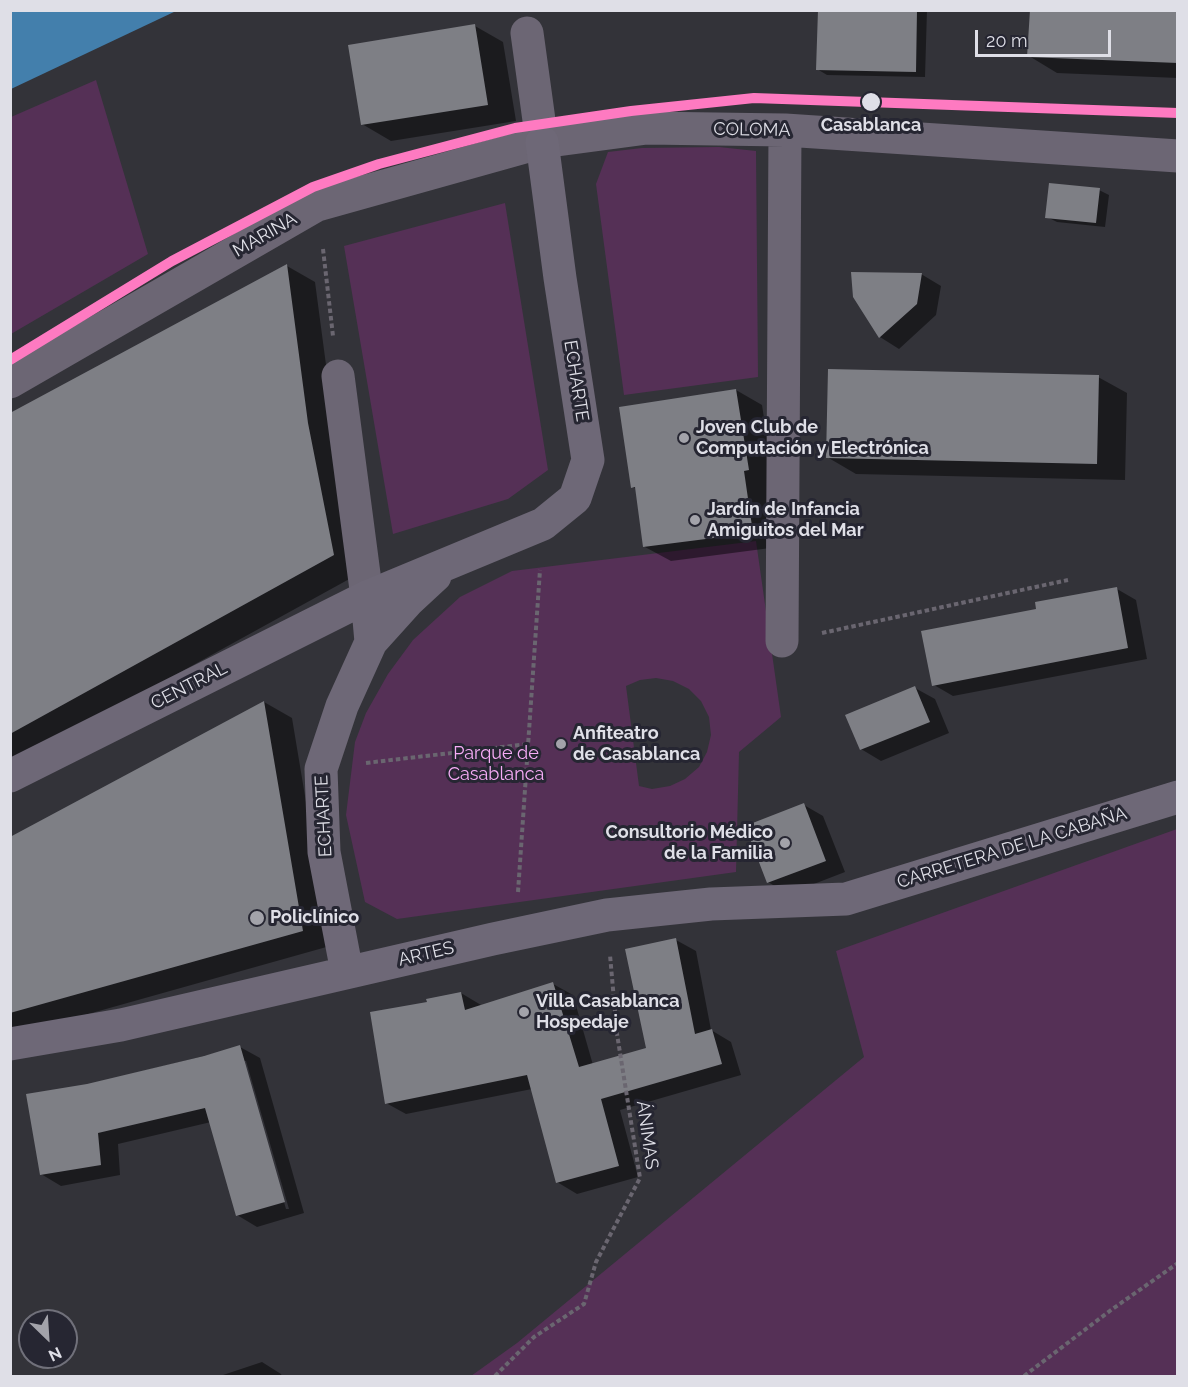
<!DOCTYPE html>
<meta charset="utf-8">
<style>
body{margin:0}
#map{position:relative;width:1188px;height:1387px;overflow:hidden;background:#333339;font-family:Raleway,sans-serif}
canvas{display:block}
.frame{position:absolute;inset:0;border:12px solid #dfdfe7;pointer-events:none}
.north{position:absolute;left:18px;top:1309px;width:60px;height:60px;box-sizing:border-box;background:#262632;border:2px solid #70707a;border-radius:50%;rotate:155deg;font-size:16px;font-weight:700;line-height:24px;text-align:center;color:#dfdfe7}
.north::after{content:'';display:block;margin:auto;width:21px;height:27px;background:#a3a3aa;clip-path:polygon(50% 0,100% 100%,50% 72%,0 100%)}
.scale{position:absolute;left:975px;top:30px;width:136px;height:27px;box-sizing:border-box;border:3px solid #dfdfe7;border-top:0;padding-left:8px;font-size:18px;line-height:21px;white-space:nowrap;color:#dfdfe7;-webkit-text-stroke:4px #262632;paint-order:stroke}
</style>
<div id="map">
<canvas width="1188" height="1387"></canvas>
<div class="frame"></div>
<div class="north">N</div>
<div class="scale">20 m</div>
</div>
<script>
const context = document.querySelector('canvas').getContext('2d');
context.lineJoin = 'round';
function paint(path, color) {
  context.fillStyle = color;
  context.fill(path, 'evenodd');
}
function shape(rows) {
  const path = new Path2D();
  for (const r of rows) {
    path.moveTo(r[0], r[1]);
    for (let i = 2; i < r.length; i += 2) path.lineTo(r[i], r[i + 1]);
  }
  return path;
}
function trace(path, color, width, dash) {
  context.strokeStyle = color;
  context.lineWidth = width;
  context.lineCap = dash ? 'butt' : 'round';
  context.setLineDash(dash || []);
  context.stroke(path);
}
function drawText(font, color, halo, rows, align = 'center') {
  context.font = font + ' Raleway,sans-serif';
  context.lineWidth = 6;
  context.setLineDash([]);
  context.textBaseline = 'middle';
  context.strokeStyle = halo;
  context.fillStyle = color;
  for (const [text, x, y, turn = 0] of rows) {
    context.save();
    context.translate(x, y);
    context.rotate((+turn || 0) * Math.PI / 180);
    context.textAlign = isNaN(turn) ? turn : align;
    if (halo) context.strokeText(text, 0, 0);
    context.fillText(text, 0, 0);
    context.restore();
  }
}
paint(shape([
 [96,80,148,254,11,334,11,117],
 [719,147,756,151,758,377,624,395,596,184,608,152,642,148],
 [505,203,548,470,508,499,393,534,344,246],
 [756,541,781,717,739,752,736,872,397,919,365,902,346,815,355,742,366,713,388,674,413,640,460,597,512,571],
 [656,678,673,681,689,689,701,701,709,717,711,735,707,752,699,767,685,779,670,786,652,789,639,786,626,686,640,680],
 [1177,829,1177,1376,471,1376,517,1343,864,1057,836,951]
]), '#553056');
paint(shape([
 [11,10,176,10,176,11,11,89]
]), '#437fac');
paint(shape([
 [819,10,927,10,925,77,827,75,817,69],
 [1178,10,1178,78,1057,73,1029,56],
 [475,26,503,42,516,121,391,141,362,124],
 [1099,190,1109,195,1105,227,1057,222,1047,217],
 [287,266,315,282,336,440,362,572,10,766,10,414],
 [921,274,941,286,936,315,899,349,880,337,855,296],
 [1098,377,1127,393,1125,480,856,474,827,457],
 [736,390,762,405,774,484,778,547,671,561,645,547,637,489,632,487,620,408],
 [1117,589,1136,600,1147,659,953,696,934,685,1038,610],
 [915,688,935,699,949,733,881,761,861,749],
 [264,702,292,718,330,946,10,1036,10,839],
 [804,805,823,816,845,872,788,894,768,882],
 [676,940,696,951,711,1030,731,1042,741,1075,620,1110,638,1177,577,1194,557,1182,532,1089,406,1114,386,1103,429,1004,461,993,481,1005,481,1007,553,984,573,995,593,1065,647,1049],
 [240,1047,260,1058,304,1213,257,1227,237,1215,211,1122,118,1144,120,1175,61,1186,41,1174,87,1085],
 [243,1061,246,1061,289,1209,286,1209],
 [262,1362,281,1374,282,1376,220,1376]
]), '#0007');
paint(shape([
 [818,10,917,10,916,72,816,70],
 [1030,10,1178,10,1178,63,1027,57],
 [475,24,488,105,361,125,348,45],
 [1049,183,1100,188,1096,223,1045,218],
 [287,264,308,423,334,555,10,734,10,413],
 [851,272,922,273,917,304,879,338,853,297],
 [828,369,1099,375,1097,464,826,458],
 [736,389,749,470,744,471,753,533,643,547,635,487,631,488,619,407],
 [1117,587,1128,648,932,686,921,631,1036,609,1035,602],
 [915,686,930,722,860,750,845,715],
 [264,701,303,931,10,1013,10,837],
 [804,803,826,861,767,883,745,826],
 [676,938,695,1034,712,1029,722,1064,601,1099,619,1166,556,1183,527,1075,385,1104,370,1012,427,1002,426,999,461,992,465,1010,553,982,579,1067,646,1048,625,949],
 [240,1045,285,1202,236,1216,205,1108,98,1133,101,1165,40,1175,26,1094,87,1084,204,1056]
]), '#7e7f85');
trace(shape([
 [323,249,333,336],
 [822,633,1068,580],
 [366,763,528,744],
 [518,892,540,570],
 [495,1376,534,1337,584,1304,596,1262,640,1178,617,1034,610,955],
 [1024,1376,1111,1310,1178,1263]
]), '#6a6670', 4, [4.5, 3]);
trace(shape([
 [527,33,542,142],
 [338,376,367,597],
 [10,382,317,205,542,142,647,128,785,130,1178,156],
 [782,641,785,130]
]), '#6c6674', 33);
trace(shape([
 [371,642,408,601,435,576],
 [10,776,367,597,543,524,575,498,588,460,560,278,542,142],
 [347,972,324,852,321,769,342,706,371,642,367,597],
 [10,1044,121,1025,493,939,607,915,711,904,846,899,1178,797]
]), '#6e6877', 33);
trace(shape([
 [10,360,172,261,313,187,379,164,515,128,631,111,754,98,1178,113]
]), '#fe7ac1', 10);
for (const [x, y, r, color] of [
 [871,102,10,"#dfdfe7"],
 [684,438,6,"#a3a3aa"],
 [695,520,6,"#a3a3aa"],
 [561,744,6,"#a3a3aa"],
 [785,843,6,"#a3a3aa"],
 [257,918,8,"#a3a3aa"],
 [524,1012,6,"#a3a3aa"]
]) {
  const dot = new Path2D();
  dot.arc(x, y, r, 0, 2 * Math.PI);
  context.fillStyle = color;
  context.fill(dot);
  trace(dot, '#262632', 2);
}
drawText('bold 18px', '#dfdfe7', '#262632', [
 ["Casablanca",871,126]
]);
drawText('18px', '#dfdfe7', '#262632', [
 ["COLOMA",752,130,1],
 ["MARINA",265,235,-30],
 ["ECHARTE",576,381,81],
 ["CENTRAL",189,686,-27],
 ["ECHARTE",324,816,-93],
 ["CARRETERA DE LA CABAÑA",1012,848,-17],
 ["ARTES",426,954,-13],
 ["ÁNIMAS",647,1135,82]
]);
drawText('bold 18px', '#dfdfe7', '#262632', [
 ["Joven Club de",696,428],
 ["Computación y Electrónica",696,449],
 ["Jardín de Infancia",707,510],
 ["Amiguitos del Mar",707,531],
 ["Anfiteatro",573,734],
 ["de Casablanca",573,755],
 ["Consultorio Médico",773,833,"right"],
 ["de la Familia",773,854,"right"],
 ["Policlínico",270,918],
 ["Villa Casablanca",536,1002],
 ["Hospedaje",536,1023]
], 'left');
drawText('18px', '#f7acf7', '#262632', [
 ["Parque de",496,754],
 ["Casablanca",496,775]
]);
</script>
